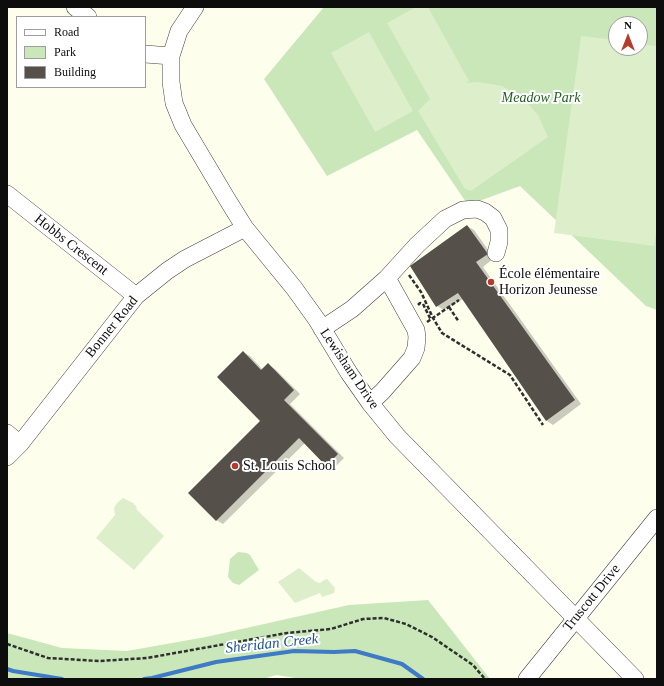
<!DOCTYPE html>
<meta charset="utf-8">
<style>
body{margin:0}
#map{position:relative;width:664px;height:686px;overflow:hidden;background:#fefeed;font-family:"Times New Roman",serif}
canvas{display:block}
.frame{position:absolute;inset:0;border:8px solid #0d0d0d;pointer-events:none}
.legend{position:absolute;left:16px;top:16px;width:130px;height:72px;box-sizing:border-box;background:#fff;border:1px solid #9e9e9e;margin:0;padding:5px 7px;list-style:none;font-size:12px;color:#0d0d0d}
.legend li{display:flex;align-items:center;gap:8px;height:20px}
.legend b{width:20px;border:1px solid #9e9e9e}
.north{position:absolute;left:608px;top:16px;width:40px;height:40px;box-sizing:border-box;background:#fff;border:1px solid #9e9e9e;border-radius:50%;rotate:0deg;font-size:11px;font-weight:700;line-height:16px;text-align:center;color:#0d0d0d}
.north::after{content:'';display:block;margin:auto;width:14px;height:18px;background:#b53c2c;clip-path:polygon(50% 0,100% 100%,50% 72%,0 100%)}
</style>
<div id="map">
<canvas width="664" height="686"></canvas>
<div class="frame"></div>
<ul class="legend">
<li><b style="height:5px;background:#fff"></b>Road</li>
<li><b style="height:11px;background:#c9e7b9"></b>Park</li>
<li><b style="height:11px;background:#55504a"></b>Building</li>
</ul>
<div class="north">N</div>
</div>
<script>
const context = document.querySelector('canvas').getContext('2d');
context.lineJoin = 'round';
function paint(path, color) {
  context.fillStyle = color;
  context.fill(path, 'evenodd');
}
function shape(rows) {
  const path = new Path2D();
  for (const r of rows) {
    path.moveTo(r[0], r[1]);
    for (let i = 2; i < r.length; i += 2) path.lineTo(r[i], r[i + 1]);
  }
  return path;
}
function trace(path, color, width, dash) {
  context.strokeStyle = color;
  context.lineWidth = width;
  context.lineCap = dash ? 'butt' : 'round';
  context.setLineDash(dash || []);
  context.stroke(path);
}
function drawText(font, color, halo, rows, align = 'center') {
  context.font = font + ' "Times New Roman",serif';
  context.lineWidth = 4;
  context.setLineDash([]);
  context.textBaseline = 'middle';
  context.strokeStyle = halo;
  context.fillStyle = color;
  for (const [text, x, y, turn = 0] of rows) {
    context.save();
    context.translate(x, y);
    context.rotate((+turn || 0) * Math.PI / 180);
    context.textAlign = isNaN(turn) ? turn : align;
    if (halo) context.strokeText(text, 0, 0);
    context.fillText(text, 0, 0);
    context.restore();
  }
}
paint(shape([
 [324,7,657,7,657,310,646,306,520,186,468,205,417,130,327,176,264,79],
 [616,24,640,24,640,48,616,48],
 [238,552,247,553,250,555,259,570,239,585,233,583,228,577,230,559],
 [428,600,490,679,302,679,276,675,263,679,7,679,7,633,62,648,127,651,206,637,349,605]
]), '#c9e7b9');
paint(shape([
 [416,7,428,7,469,81,465,83,479,82,502,86,523,98,538,115,548,137,471,191,465,189,418,111,430,99,387,23],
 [369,32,413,111,375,132,331,53],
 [581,36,616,40,616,48,640,48,640,44,657,46,657,227,654,246,554,233],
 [123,498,133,503,136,506,137,510,164,536,134,570,96,538,115,515,114,508,117,503],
 [299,568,316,582,320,583,324,580,327,579,335,588,334,593,322,597,320,593,295,603,278,582]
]), '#dceeca');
paint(shape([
 [467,226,474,230,494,258,483,267,581,404,553,425,547,421,463,299,444,310,437,306],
 [243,352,250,356,263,370,268,365,275,369,300,394,290,404,344,458,333,469,327,465,305,443,223,524,216,520,262,421]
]), '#0003');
trace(shape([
 [7,669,13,671,62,679],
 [144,679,152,678,216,662,294,651,334,652,355,651,402,664,423,679]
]), '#3f7ac6', 4);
paint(shape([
 [467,225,488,254,476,262,575,400,546,421,458,293,436,307,410,266],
 [243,351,261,370,268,363,294,390,284,400,338,454,326,466,299,438,216,521,188,493,260,421,217,377]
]), '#55504a');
const minor = shape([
 [75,7,88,17],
 [195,7,179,31,171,56,171,82,174,103,183,125,227,199,245,228,294,288,317,320,349,373,370,403,397,436,635,679],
 [145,54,171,56],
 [7,194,136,296],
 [322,329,352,309,387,278,417,245,445,219,463,210,477,209,485,212,493,218,499,230,499,242,496,253],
 [370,403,382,392,412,358,416,348,417,337,416,330,387,278],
 [7,433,20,444],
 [7,457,20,444,136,296,167,271,185,259,245,228],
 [527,679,657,518]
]);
trace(minor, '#404040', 18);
trace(shape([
 [409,275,421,292,433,318,442,333,510,375,543,425],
 [418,305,420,303,423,304,431,320],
 [449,307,459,322],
 [427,322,459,300],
 [7,644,48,658,99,661,147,658,287,633,331,629,363,619,384,618,406,624,432,637,473,665,485,679]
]), '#2f2f2f', 2.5, [4, 2]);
trace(minor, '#fff', 17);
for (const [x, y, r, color] of [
 [491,282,4,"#b53c2c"],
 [235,466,4,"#b53c2c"]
]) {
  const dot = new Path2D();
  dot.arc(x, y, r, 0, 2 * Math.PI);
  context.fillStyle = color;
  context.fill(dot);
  trace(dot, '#fff', 1.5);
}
drawText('italic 14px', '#236120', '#fff', [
 ["Meadow Park",541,98]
]);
drawText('14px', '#0d0d0d', '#fff', [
 ["Hobbs Crescent",71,245,38],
 ["Bonner Road",112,327,-51],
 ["Lewisham Drive",349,369,56],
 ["Truscott Drive",592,598,-51]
]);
drawText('14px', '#0d0d0d', '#fff', [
 ["École élémentaire",499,274],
 ["Horizon Jeunesse",499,290],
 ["St. Louis School",243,466]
], 'left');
drawText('italic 15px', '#1c4e98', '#fff', [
 ["Sheridan Creek",272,644,-6]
]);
</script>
